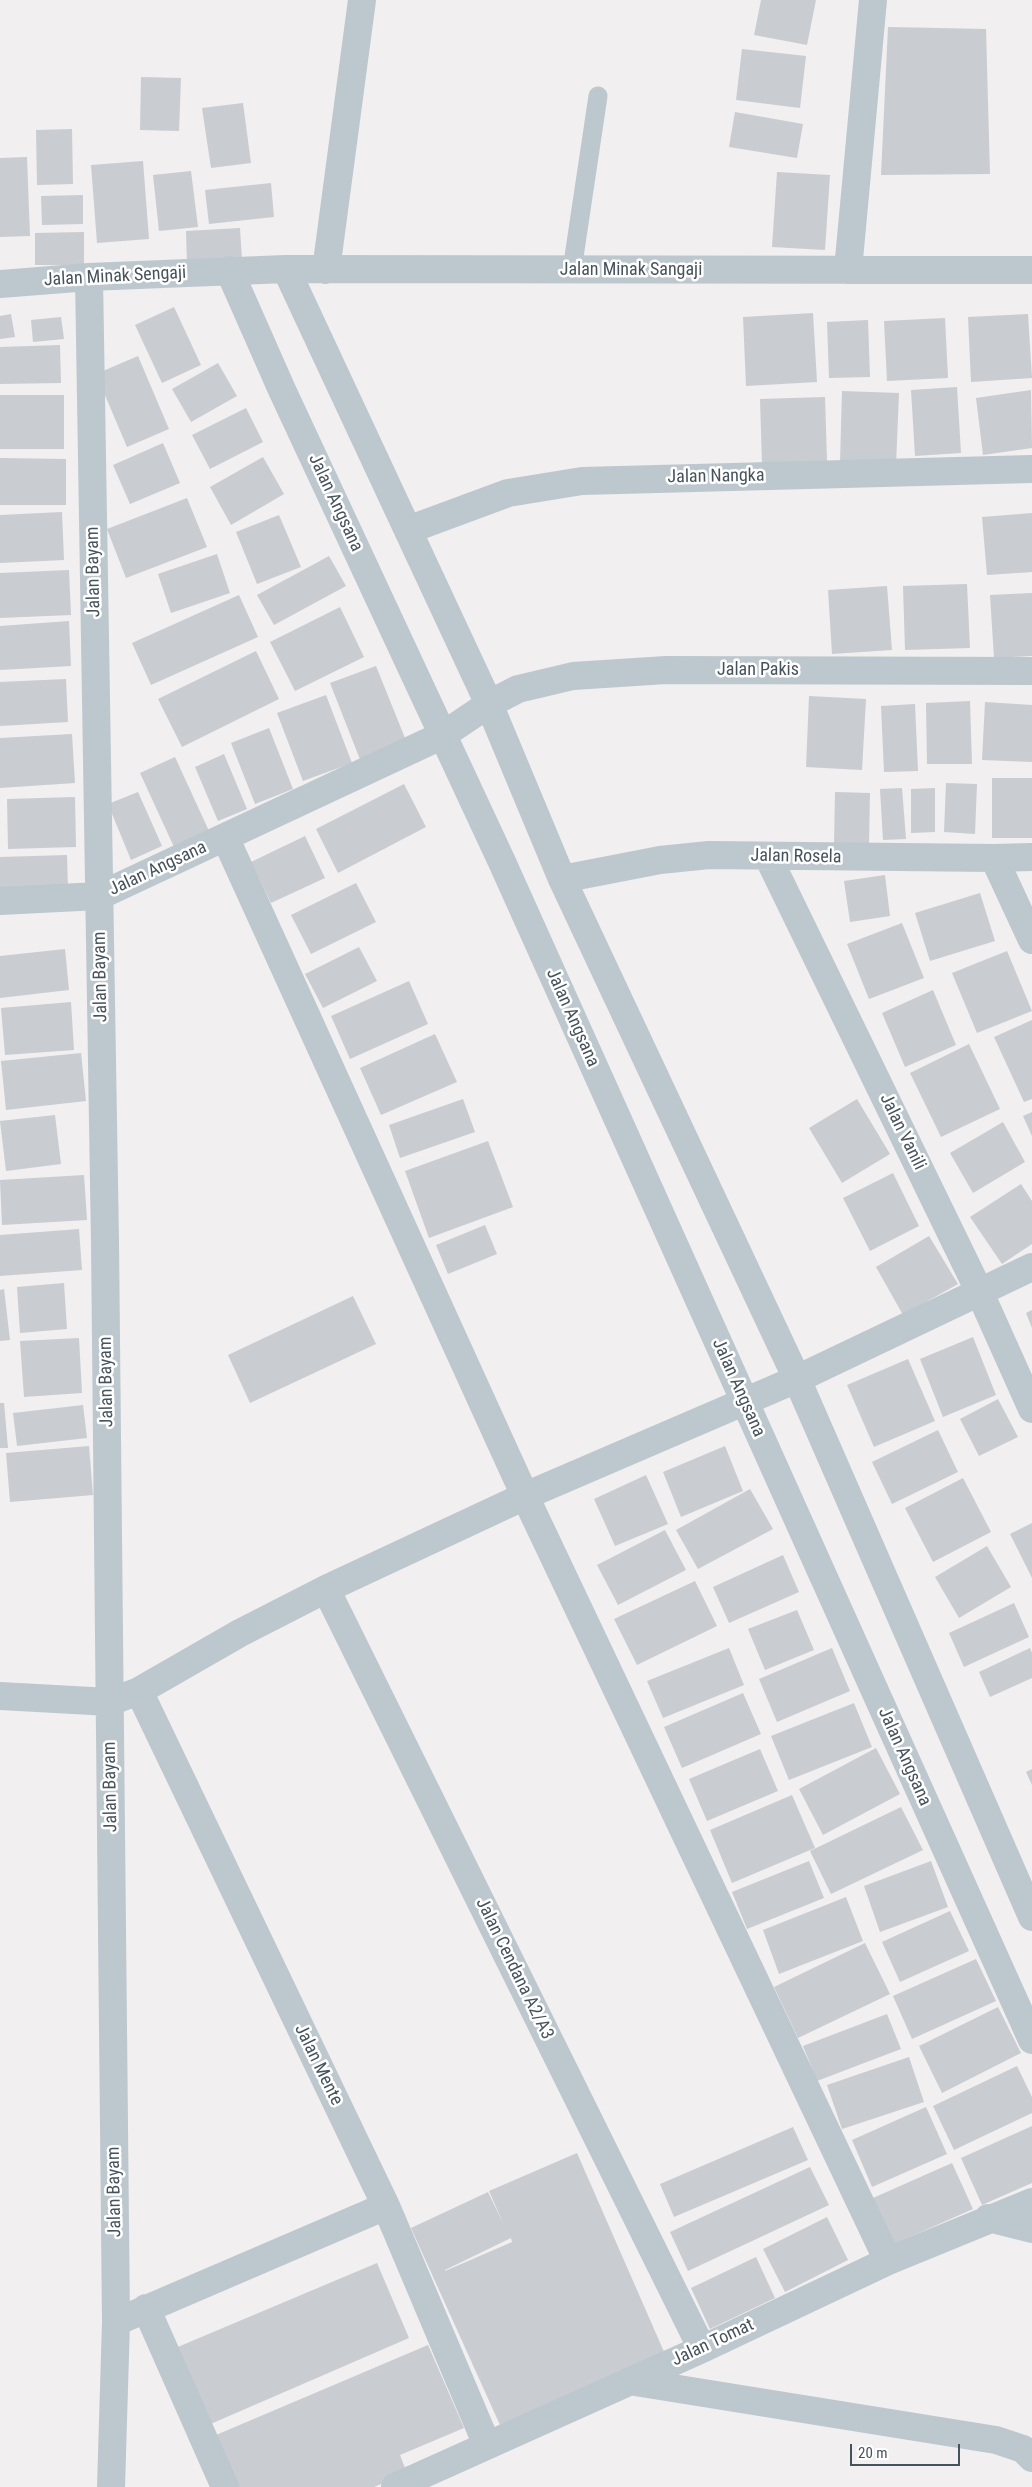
<!DOCTYPE html>
<style>
body{margin:0}
#map{position:relative;width:1032px;height:2487px;overflow:hidden;background:#f1efef;font-family:"Roboto Condensed",sans-serif}
canvas{display:block}
.scale{position:absolute;left:850px;top:2444px;width:110px;height:22px;box-sizing:border-box;border:2px solid #47535c;border-top:0;padding-left:6px;font-size:15px;line-height:18px;white-space:nowrap;color:#47535c;-webkit-text-stroke:4px #fff;paint-order:stroke}
</style>
<div id="map">
<canvas width="1032" height="2487"></canvas>
<div class="scale">20 m</div>
</div>
<script>
const context = document.querySelector('canvas').getContext('2d');
context.lineJoin = 'round';
function paint(path, color) {
  context.fillStyle = color;
  context.fill(path, 'evenodd');
}
function shape(rows) {
  const path = new Path2D();
  for (const r of rows) {
    path.moveTo(r[0], r[1]);
    for (let i = 2; i < r.length; i += 2) path.lineTo(r[i], r[i + 1]);
  }
  return path;
}
function trace(path, color, width, dash) {
  context.strokeStyle = color;
  context.lineWidth = width;
  context.lineCap = dash ? 'butt' : 'round';
  context.setLineDash(dash || []);
  context.stroke(path);
}
function drawText(font, color, halo, rows, align = 'center') {
  context.font = font + ' "Roboto Condensed",sans-serif';
  context.lineWidth = 5;
  context.setLineDash([]);
  context.textBaseline = 'middle';
  context.strokeStyle = halo;
  context.fillStyle = color;
  for (const [text, x, y, turn = 0] of rows) {
    context.save();
    context.translate(x, y);
    context.rotate((+turn || 0) * Math.PI / 180);
    context.textAlign = isNaN(turn) ? turn : align;
    if (halo) context.strokeText(text, 0, 0);
    context.fillText(text, 0, 0);
    context.restore();
  }
}
paint(shape([
 [761,0,816,0,807,45,754,35],
 [888,27,986,29,990,174,881,175],
 [742,49,806,56,800,108,736,100],
 [141,77,181,78,179,131,140,130],
 [243,103,251,163,211,168,202,108],
 [735,112,803,124,797,158,729,147],
 [72,129,73,184,37,185,36,130],
 [27,157,30,236,0,237,0,158],
 [143,161,149,239,97,243,91,165],
 [191,171,198,227,159,231,153,175],
 [777,172,830,175,825,250,772,247],
 [271,183,274,217,209,224,205,190],
 [83,195,83,224,42,225,41,196],
 [240,228,242,260,187,263,186,231],
 [84,232,84,265,35,265,35,233],
 [174,307,201,365,162,383,135,325],
 [813,313,817,382,746,386,743,317],
 [11,314,15,337,0,339,0,316],
 [1028,314,1032,378,971,382,968,317],
 [61,317,64,339,33,342,31,320],
 [945,318,948,378,887,381,884,321],
 [868,320,870,377,829,378,827,322],
 [60,345,61,383,0,384,0,347],
 [138,356,169,429,127,447,96,374],
 [218,363,237,396,191,422,172,389],
 [957,387,961,453,915,456,911,390],
 [1031,390,1032,448,983,455,976,398],
 [842,391,899,393,896,465,840,463],
 [0,395,64,395,64,449,0,449],
 [825,397,827,461,762,464,760,399],
 [246,408,263,442,210,469,192,435],
 [163,443,180,483,130,504,113,465],
 [263,457,284,494,231,525,210,487],
 [0,458,66,459,66,505,0,505],
 [187,498,207,547,126,578,107,529],
 [62,512,64,560,0,563,0,515],
 [1032,513,1032,572,987,575,982,517],
 [279,515,301,567,257,584,236,532],
 [217,554,230,593,171,613,158,574],
 [329,556,346,586,274,625,257,595],
 [69,570,71,615,0,618,0,573],
 [967,584,970,648,905,650,903,586],
 [887,586,892,650,832,654,828,590],
 [1032,593,1032,656,994,658,990,595],
 [239,595,258,637,151,685,132,643],
 [340,607,364,657,295,691,270,642],
 [69,621,71,666,0,670,0,626],
 [256,651,279,699,182,747,158,699],
 [376,666,407,743,361,762,330,683],
 [66,679,68,722,0,726,0,682],
 [326,695,352,763,303,781,277,713],
 [809,696,866,699,862,770,806,767],
 [970,701,972,764,927,764,926,703],
 [985,702,1032,705,1032,762,982,760],
 [915,704,918,771,884,772,881,706],
 [269,728,293,789,255,804,231,743],
 [72,734,75,783,0,788,0,738],
 [224,754,247,809,218,821,195,767],
 [175,757,209,831,174,847,140,773],
 [992,778,1032,778,1032,838,992,838],
 [946,783,977,784,975,834,944,832],
 [404,784,426,827,338,873,316,829],
 [902,788,906,839,883,840,880,789],
 [935,788,935,832,911,833,911,789],
 [138,792,162,846,131,860,108,804],
 [835,792,870,793,869,845,834,845],
 [75,797,76,847,8,849,7,799],
 [305,836,325,878,271,903,251,862],
 [67,855,68,889,0,891,0,857],
 [885,875,890,916,850,922,844,881],
 [356,883,376,922,311,954,291,915],
 [980,893,995,941,930,961,915,913],
 [902,923,924,978,869,999,847,944],
 [359,947,377,981,323,1008,305,974],
 [65,949,69,990,0,998,0,956],
 [1007,951,1032,1011,977,1033,952,973],
 [409,981,428,1024,350,1059,331,1016],
 [933,990,956,1045,905,1067,882,1013],
 [71,1002,74,1050,5,1055,1,1008],
 [1032,1020,1032,1099,1024,1102,994,1037],
 [435,1034,457,1082,381,1115,360,1068],
 [969,1044,1000,1109,941,1137,910,1073],
 [81,1053,86,1101,6,1110,1,1061],
 [463,1099,475,1132,400,1158,389,1125],
 [857,1099,890,1154,842,1183,809,1128],
 [1032,1112,1032,1136,1023,1116],
 [55,1115,61,1164,6,1171,0,1121],
 [1003,1122,1025,1162,973,1193,950,1153],
 [488,1141,513,1207,429,1238,405,1171],
 [893,1173,919,1226,870,1251,843,1198],
 [84,1175,87,1220,2,1225,0,1180],
 [1021,1184,1032,1201,1032,1244,1002,1264,970,1217],
 [485,1225,497,1254,448,1274,436,1245],
 [79,1229,82,1270,0,1276,0,1235],
 [929,1236,958,1284,903,1315,876,1267],
 [64,1283,67,1329,20,1333,17,1287],
 [4,1289,10,1340,0,1341,0,1290],
 [353,1296,376,1344,250,1403,228,1355],
 [1032,1310,1032,1328,1026,1313],
 [973,1337,996,1395,943,1417,920,1359],
 [79,1338,82,1393,24,1397,20,1341],
 [908,1359,935,1421,874,1447,847,1385],
 [998,1399,1018,1437,979,1456,960,1419],
 [0,1403,4,1403,8,1448,0,1448],
 [83,1405,87,1438,17,1446,13,1413],
 [938,1430,958,1472,892,1504,872,1462],
 [89,1446,93,1495,10,1502,6,1453],
 [725,1446,743,1491,681,1517,663,1472],
 [646,1475,668,1524,615,1546,594,1499],
 [963,1478,991,1532,933,1562,905,1508],
 [750,1489,773,1529,698,1569,676,1530],
 [1032,1523,1032,1578,1010,1534],
 [665,1530,686,1570,618,1605,597,1565],
 [987,1546,1011,1587,959,1618,935,1577],
 [783,1555,799,1592,729,1623,713,1587],
 [695,1581,717,1626,637,1665,614,1619],
 [1014,1603,1029,1637,964,1667,949,1633],
 [797,1610,814,1650,765,1670,748,1629],
 [729,1648,744,1685,663,1718,647,1681],
 [832,1648,850,1691,777,1722,759,1679],
 [1030,1648,1032,1653,1032,1678,990,1697,979,1672],
 [743,1693,761,1734,682,1768,664,1727],
 [854,1703,872,1747,789,1780,771,1736],
 [876,1748,900,1794,823,1835,799,1789],
 [760,1749,778,1791,707,1821,689,1779],
 [1032,1769,1032,1785,1026,1772],
 [792,1795,815,1848,732,1883,710,1830],
 [901,1807,923,1850,831,1894,810,1851],
 [809,1861,824,1898,747,1929,732,1892],
 [931,1861,948,1907,880,1932,864,1886],
 [846,1897,863,1941,779,1974,763,1930],
 [950,1911,969,1951,900,1982,882,1942],
 [865,1943,890,1994,798,2038,774,1987],
 [976,1959,996,2001,912,2039,893,1996],
 [998,2007,1021,2053,942,2093,919,2046],
 [887,2014,901,2049,817,2081,803,2046],
 [909,2057,924,2102,842,2129,827,2085],
 [1017,2066,1032,2097,1032,2113,954,2150,933,2106],
 [926,2107,947,2154,872,2187,852,2140],
 [1032,2126,1032,2183,982,2205,961,2158],
 [793,2127,808,2160,674,2217,660,2184],
 [577,2153,665,2354,500,2425,411,2228,488,2192,504,2225,489,2191],
 [511,2238,512,2242,445,2271,445,2270],
 [952,2163,973,2209,894,2244,873,2198],
 [810,2167,829,2205,688,2271,670,2232],
 [827,2217,848,2260,785,2292,763,2249],
 [756,2257,775,2298,710,2329,691,2288],
 [377,2263,409,2338,206,2426,173,2349],
 [428,2345,464,2428,400,2455,407,2473,374,2487,239,2487,216,2435]
]), '#c9ccd1');
trace(shape([
 [572,270,598,96]
]), '#bdc7ce', 19);
trace(shape([
 [286,269,489,704,562,879,797,1379,1032,1917],
 [229,270,282,390,502,862,1032,2040],
 [326,270,362,0],
 [848,270,873,0],
 [89,277,105,1242,116,2322,111,2487],
 [0,284,89,277,286,269,1032,270],
 [408,530,508,493,582,481,1032,469],
 [225,837,525,1496,888,2261],
 [768,857,980,1293,1032,1409],
 [994,858,1032,940],
 [562,879,660,860,709,855,994,858,1032,857],
 [0,901,99,896,443,735,489,704,518,689,573,676,666,670,1032,671],
 [326,1589,702,2349],
 [139,1691,386,2206,487,2445],
 [0,1696,110,1702,139,1691,240,1633,326,1589,525,1496,797,1379,1032,1267],
 [988,2218,1032,2229],
 [146,2308,225,2487],
 [116,2322,386,2206],
 [629,2381,996,2440,1023,2449,1032,2458],
 [395,2487,702,2349,888,2261,1032,2202]
]), '#bdc7ce', 28);
drawText('18px', '#47535c', '#fff', [
 ["Jalan Minak Sangaji",631,270],
 ["Jalan Minak Sengaji",115,277,-3],
 ["Jalan Nangka",716,477,-1],
 ["Jalan Angsana",335,503,65],
 ["Jalan Bayam",94,572,-91],
 ["Jalan Pakis",758,670],
 ["Jalan Rosela",796,857,1],
 ["Jalan Angsana",158,869,-25],
 ["Jalan Bayam",101,977,-91],
 ["Jalan Angsana",572,1018,66],
 ["Jalan Vanili",902,1132,64],
 ["Jalan Bayam",107,1382,-91],
 ["Jalan Angsana",738,1388,66],
 ["Jalan Angsana",904,1757,66],
 ["Jalan Bayam",111,1787,-91],
 ["Jalan Cendana A2/A3",514,1969,64],
 ["Jalan Mente",318,2065,64],
 ["Jalan Bayam",115,2192,-91],
 ["Jalan Tomat",713,2343,-25]
]);
</script>
